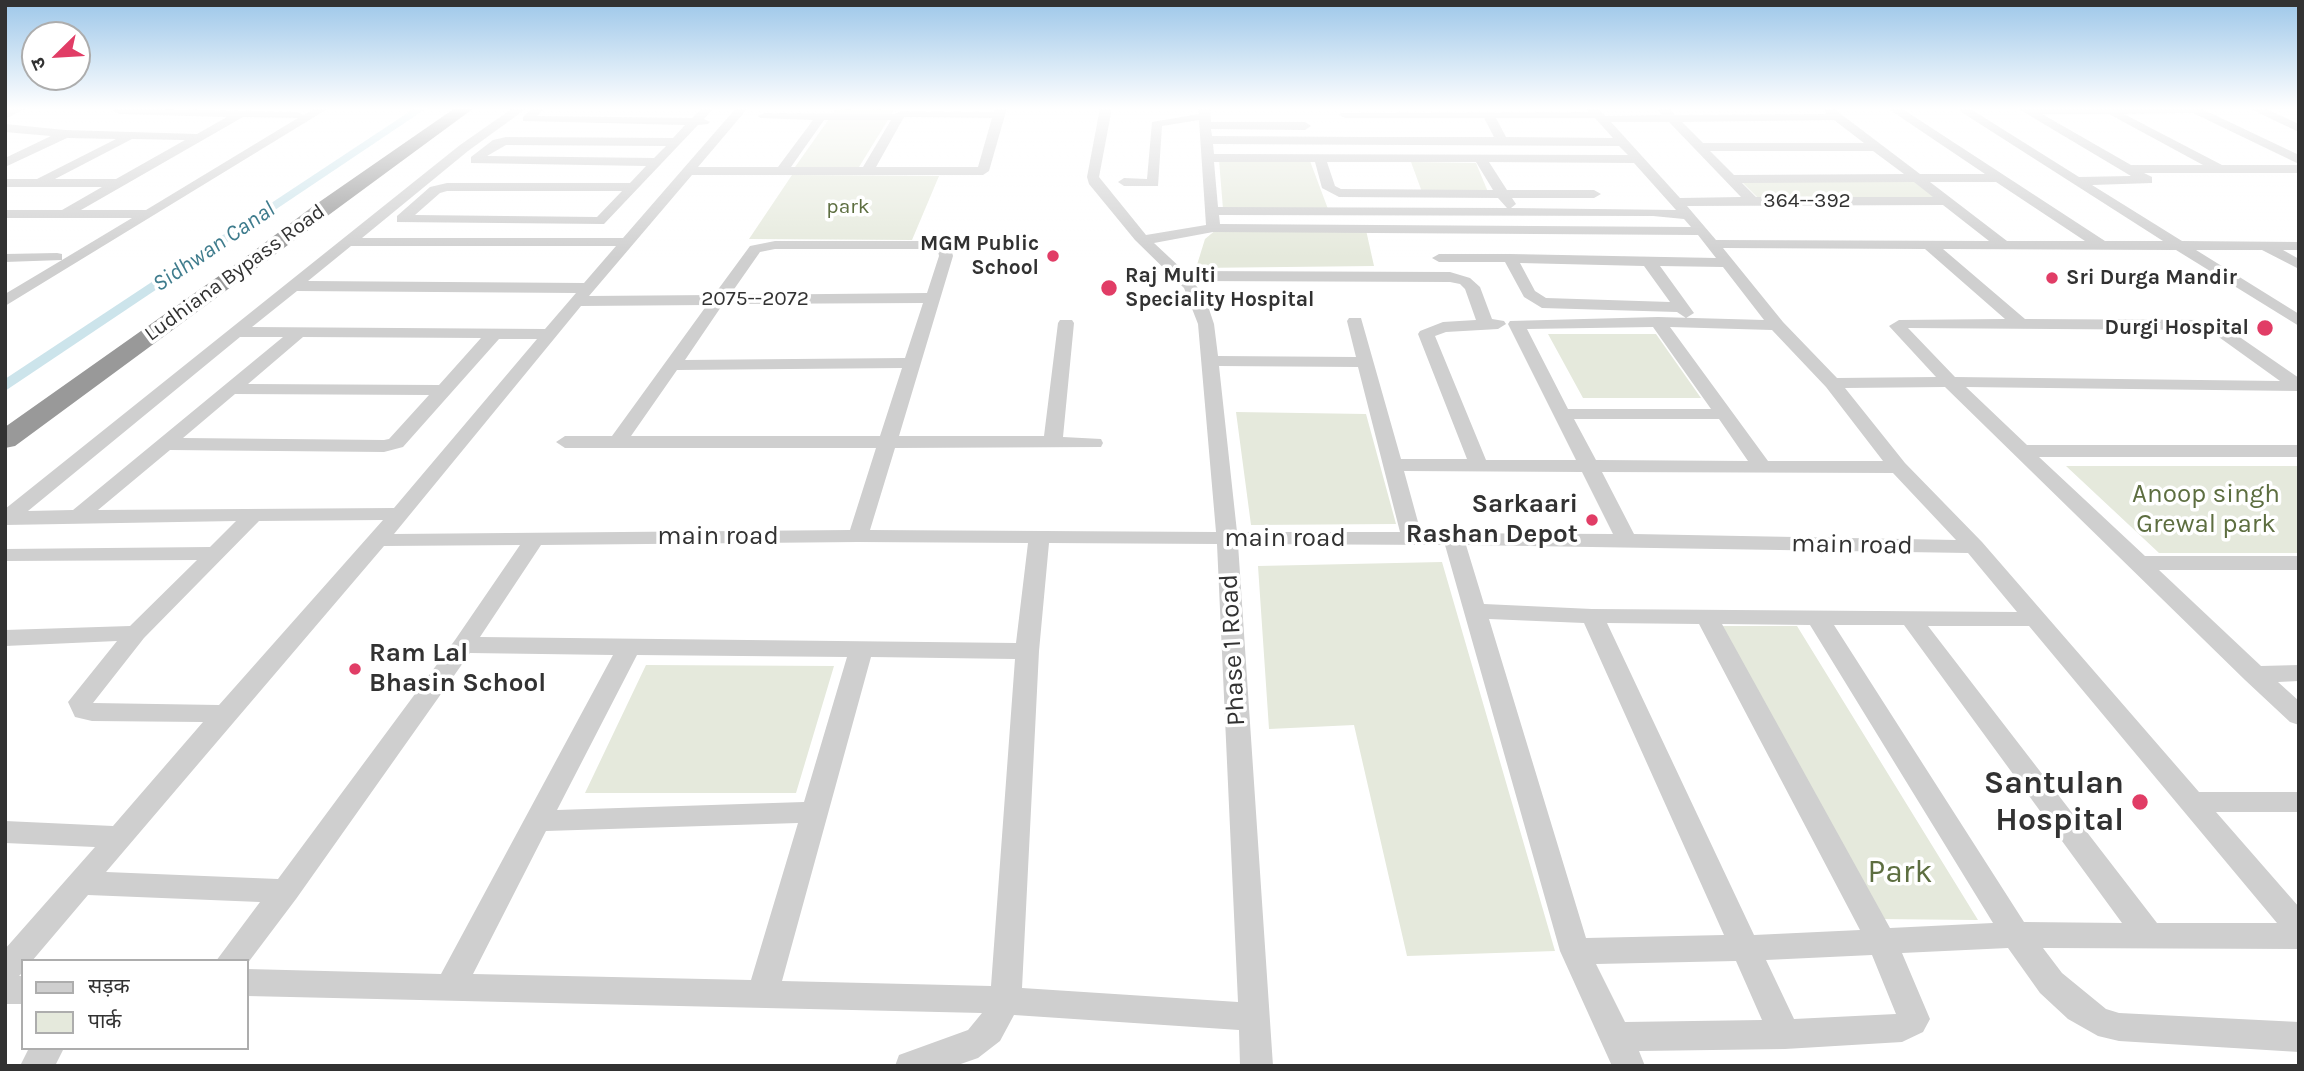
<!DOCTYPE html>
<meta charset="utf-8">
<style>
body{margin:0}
#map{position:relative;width:2304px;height:1071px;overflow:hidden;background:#fff;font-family:Karla,"Noto Sans Devanagari",sans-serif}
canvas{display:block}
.frame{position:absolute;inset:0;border:7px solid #323232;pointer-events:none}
.legend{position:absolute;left:21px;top:959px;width:228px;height:91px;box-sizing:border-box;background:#fff;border:2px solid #adadad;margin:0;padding:9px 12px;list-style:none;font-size:21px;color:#323232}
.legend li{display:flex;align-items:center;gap:14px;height:35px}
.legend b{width:35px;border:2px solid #adadad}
.north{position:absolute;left:21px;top:21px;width:70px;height:70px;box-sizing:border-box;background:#fff;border:2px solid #adadad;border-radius:50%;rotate:246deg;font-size:19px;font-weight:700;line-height:28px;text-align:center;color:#323232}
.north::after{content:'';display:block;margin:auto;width:24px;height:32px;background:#e13d66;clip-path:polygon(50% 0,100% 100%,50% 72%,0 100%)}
</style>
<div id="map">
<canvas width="2304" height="1071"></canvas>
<div class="frame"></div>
<ul class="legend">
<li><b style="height:9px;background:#cfcfcf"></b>सड़क</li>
<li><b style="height:19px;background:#e5e9dc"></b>पार्क</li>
</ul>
<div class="north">उ</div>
</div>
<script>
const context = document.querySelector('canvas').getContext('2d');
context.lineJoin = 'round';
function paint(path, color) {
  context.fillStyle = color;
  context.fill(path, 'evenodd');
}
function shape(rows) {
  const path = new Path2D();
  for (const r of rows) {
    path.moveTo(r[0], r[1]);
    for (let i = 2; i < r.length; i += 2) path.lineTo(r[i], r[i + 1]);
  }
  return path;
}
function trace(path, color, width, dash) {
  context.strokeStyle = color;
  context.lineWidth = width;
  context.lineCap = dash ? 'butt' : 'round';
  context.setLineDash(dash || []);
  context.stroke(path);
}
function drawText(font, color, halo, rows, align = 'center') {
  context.font = font + ' Karla,sans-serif';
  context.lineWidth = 7;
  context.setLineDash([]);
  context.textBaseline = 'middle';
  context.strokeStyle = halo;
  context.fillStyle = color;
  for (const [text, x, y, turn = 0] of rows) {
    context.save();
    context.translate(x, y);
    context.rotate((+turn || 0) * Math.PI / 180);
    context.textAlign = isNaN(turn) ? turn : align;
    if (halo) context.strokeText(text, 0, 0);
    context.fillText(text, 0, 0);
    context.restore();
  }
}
paint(shape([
 [836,109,894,110,859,167,795,167],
 [1219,160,1310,161,1328,209,1223,209],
 [1411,162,1476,163,1488,192,1422,192],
 [792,175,939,176,912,240,749,239],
 [1740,180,1915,180,1937,199,1758,198],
 [1217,229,1366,230,1374,266,1196,268,1205,239],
 [1548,334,1656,334,1701,398,1583,398],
 [1236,412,1366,414,1396,524,1251,525],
 [2066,466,2299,466,2299,553,2159,553],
 [1442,562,1555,951,1407,956,1354,725,1269,729,1258,566],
 [1718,626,1797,626,1978,920,1877,919],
 [646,665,834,666,796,793,585,793]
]), '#e5e9dc');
paint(shape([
 [415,108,427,108,5,391,5,379,415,108]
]), '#cce4eb');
paint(shape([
 [12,108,27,108,5,119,5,111,12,108],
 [117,108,298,112,304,115,315,108,329,108,5,306,5,294,62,260,5,262,5,254,57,253,62,254,62,260,132,218,5,218,5,210,62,210,102,187,5,187,5,179,37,179,116,139,67,138,5,167,5,158,51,136,5,132,5,124,65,130,197,134,227,117,119,114,113,111,117,108],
 [243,117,298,118,146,210,81,210,243,117],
 [132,139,185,140,116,179,55,179,132,139],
 [513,108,527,108,468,151,362,238,623,238,736,108,748,108,698,167,778,167,813,120,760,118,758,116,764,113,895,114,900,111,994,112,995,108,1007,108,989,171,983,175,692,175,589,296,714,295,750,246,775,241,925,241,950,245,953,256,899,436,1044,436,1058,323,1060,320,1072,320,1074,323,1063,437,1101,439,1103,443,1101,447,895,448,870,530,1216,532,1198,324,1184,288,1135,240,1089,184,1087,177,1100,108,1112,108,1099,177,1146,235,1206,225,1199,120,1162,126,1158,186,1124,186,1118,182,1124,178,1147,179,1152,122,1199,114,1198,108,1210,108,1211,122,1305,122,1311,126,1305,130,1211,129,1212,136,1359,137,1494,137,1484,118,1345,118,1339,115,1341,113,1589,112,1586,108,1598,108,1605,116,1662,115,1656,108,1669,108,1675,115,1826,114,1824,108,1833,108,1920,174,1985,174,1887,108,1901,108,2105,241,2163,241,1955,108,1969,108,2079,177,2131,176,2017,108,2200,108,2299,155,2299,164,2193,113,2124,114,2222,165,2299,165,2299,173,2144,173,2152,177,2152,183,2092,185,2182,241,2299,242,2299,250,2283,250,2299,259,2299,269,2262,250,2196,250,2299,314,2299,326,2176,250,1943,249,2025,319,2201,320,2228,329,2299,378,2298,391,1966,387,2027,445,2299,445,2299,457,2039,457,2145,556,2299,556,2299,570,2159,570,2261,666,2299,665,2299,681,2278,682,2299,701,2299,725,2290,722,2245,680,1945,387,1845,388,1905,463,1982,542,2199,792,2299,792,2299,812,2216,812,2299,907,2299,949,2043,948,2062,973,2106,1009,2119,1013,2299,1022,2299,1052,2119,1041,2098,1036,2068,1019,2040,993,2008,948,1902,953,1930,1019,1923,1032,1902,1042,1785,1049,1639,1051,1645,1066,1612,1066,1560,951,1445,545,1238,544,1273,1066,1240,1066,1239,1030,1014,1015,1000,1041,978,1058,955,1066,895,1066,899,1055,968,1030,982,1013,247,996,247,969,441,974,613,655,470,653,296,899,247,964,247,961,216,961,260,902,88,895,32,961,23,961,23,972,19,976,23,976,23,1004,5,1004,5,949,95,847,5,843,5,821,113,826,203,722,92,721,75,717,68,702,117,641,5,646,5,630,130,626,197,560,5,561,5,549,210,547,236,521,5,525,5,509,460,145,513,108],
 [2042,114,2109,114,2203,165,2131,165,2042,114],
 [904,117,992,118,978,167,876,167,904,117],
 [1496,118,1595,118,1613,138,1506,137,1496,118],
 [824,120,891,120,863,167,791,167,824,120],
 [1834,120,1864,143,1703,143,1682,122,1834,120],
 [1611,122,1669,122,1741,197,1680,198,1611,122],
 [1213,144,1619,146,1628,155,1214,154,1213,144],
 [1710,151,1873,151,1904,174,1734,175,1710,151],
 [1214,162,1315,162,1322,188,1339,197,1498,198,1507,208,1218,207,1214,162],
 [1327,162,1476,162,1493,190,1341,189,1335,186,1327,162],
 [1489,162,1634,163,1676,210,1511,208,1516,204,1512,198,1594,198,1601,194,1594,190,1507,190,1489,162],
 [1914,182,1933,197,1756,197,1742,183,1914,182],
 [1930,182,1996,182,2085,241,2007,241,1930,182],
 [1943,205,1989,241,1716,240,1687,206,1943,205],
 [1219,215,1653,216,1684,219,1691,227,1220,224,1219,215],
 [1213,232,1698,235,1716,258,1510,254,1439,254,1432,258,1439,262,1505,262,1524,297,1542,308,1677,312,1686,318,1694,313,1660,266,1723,267,1764,320,1658,317,1510,321,1508,324,1576,460,1486,460,1435,336,1446,332,1498,329,1506,324,1504,321,1492,319,1480,287,1470,278,1450,272,1184,271,1154,243,1213,232],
 [351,246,616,246,584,283,308,281,351,246],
 [1723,248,1925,249,2005,319,1899,320,1889,326,1936,377,1837,378,1783,322,1723,248],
 [775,249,925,249,938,251,939,256,927,293,730,295,760,252,775,249],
 [1520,263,1644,266,1670,302,1546,298,1535,291,1520,263],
 [1193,281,1450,282,1460,284,1465,289,1476,320,1443,322,1420,331,1418,334,1467,459,1401,459,1361,318,1349,318,1347,321,1356,357,1218,356,1214,324,1206,300,1193,281],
 [297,291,576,293,545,329,252,327,297,291],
 [923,303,905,358,685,360,723,304,923,303],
 [707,305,612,436,565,436,556,442,565,448,876,448,850,530,394,534,581,306,707,305],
 [1653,327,1711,409,1568,409,1527,329,1653,327],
 [1670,327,1772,330,1826,387,1883,461,1768,461,1670,327],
 [1908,328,2199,330,2216,335,2280,381,1955,377,1908,328],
 [240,337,283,337,73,510,28,511,240,337],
 [303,337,481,338,439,385,248,384,303,337],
 [499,339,537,339,394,508,98,510,170,450,384,452,403,447,499,339],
 [1219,366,1358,367,1400,532,1237,532,1219,366],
 [902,368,880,436,631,436,677,370,902,368],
 [235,394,429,395,389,439,384,440,183,438,235,394],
 [1574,419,1719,419,1748,461,1596,460,1574,419],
 [1404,471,1582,472,1613,534,1421,533,1404,471],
 [1602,472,1893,473,1956,540,1634,534,1602,472],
 [383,520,219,705,93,703,144,638,259,521,383,520],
 [858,542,1028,543,1016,643,480,637,541,545,858,542],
 [1049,543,1217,544,1238,1002,1022,988,1039,651,1049,543],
 [520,545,455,640,278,879,106,872,384,546,520,545],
 [1466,545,1968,553,2017,612,1592,609,1484,604,1466,545],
 [1489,619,1584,623,1724,935,1586,938,1489,619],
 [1607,623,1699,624,1860,930,1754,935,1607,623],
 [1722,624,1810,625,1993,923,1890,928,1722,624],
 [1834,625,1904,625,2122,923,2024,922,1834,625],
 [1928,626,2029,626,2277,923,2157,923,1928,626],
 [637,655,847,657,804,802,557,810,637,655],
 [871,657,1015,659,991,986,782,981,871,657],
 [798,823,751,980,473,974,546,831,798,823],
 [1872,955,1896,1014,1794,1019,1766,960,1872,955],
 [1736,961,1762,1020,1625,1022,1596,964,1736,961],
 [532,108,545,108,537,116,692,118,702,108,714,108,704,119,710,122,708,124,698,125,604,224,397,222,397,216,430,187,447,183,630,183,646,166,471,163,471,157,493,140,506,137,673,138,685,125,523,121,523,117,532,108],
 [506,145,666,146,654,158,487,156,506,145],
 [447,191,622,191,597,217,415,215,440,193,447,191],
 [2248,108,2264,108,2299,124,2299,132,2248,108],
 [29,1048,64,1048,55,1066,20,1066,29,1048]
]), '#cfcfcf');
paint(shape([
 [455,108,474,108,15,446,5,448,5,427,250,254,312,207,455,108]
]), '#999');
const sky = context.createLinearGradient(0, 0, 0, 258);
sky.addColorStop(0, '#9dc7e9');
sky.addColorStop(0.42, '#fff');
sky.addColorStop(1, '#ffffff00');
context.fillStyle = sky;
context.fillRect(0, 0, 2304, 258);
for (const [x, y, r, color] of [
 [1053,256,7,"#e13d66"],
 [2052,278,7,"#e13d66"],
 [1109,288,9,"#e13d66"],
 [2265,328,9,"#e13d66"],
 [1592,520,7,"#e13d66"],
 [355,669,7,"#e13d66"],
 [2140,802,9,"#e13d66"]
]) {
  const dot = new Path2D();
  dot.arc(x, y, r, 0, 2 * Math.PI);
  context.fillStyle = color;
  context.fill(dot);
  trace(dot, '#fff', 2.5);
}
drawText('21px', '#323232', '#fff', [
 ["364--392",1807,201],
 ["Ludhiana Bypass Road",235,273,-36],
 ["2075--2072",755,299]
]);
drawText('21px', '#5d6e40', '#fff', [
 ["park",848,207]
]);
drawText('bold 21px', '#323232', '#fff', [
 ["MGM Public",1039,244],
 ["School",1039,268],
 ["Raj Multi",1125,276,"left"],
 ["Speciality Hospital",1125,300,"left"],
 ["Sri Durga Mandir",2066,278,"left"],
 ["Durgi Hospital",2249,328]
], 'right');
drawText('italic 23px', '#3f7c8d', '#fff', [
 ["Sidhwan Canal",214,247,-34]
]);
drawText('26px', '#5d6e40', '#fff', [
 ["Anoop singh",2206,495],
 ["Grewal park",2206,525]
]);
drawText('bold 26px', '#323232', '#fff', [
 ["Sarkaari",1578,505],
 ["Rashan Depot",1578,535],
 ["Ram Lal",369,654,"left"],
 ["Bhasin School",369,684,"left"]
], 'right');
drawText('26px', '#323232', '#fff', [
 ["main road",718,537],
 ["main road",1285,539],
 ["main road",1852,545,1],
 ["Phase 1 Road",1233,650,-93]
]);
drawText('bold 32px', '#323232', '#fff', [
 ["Santulan",2124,784],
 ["Hospital",2124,821]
], 'right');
drawText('32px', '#5d6e40', '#fff', [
 ["Park",1900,873]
]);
</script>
